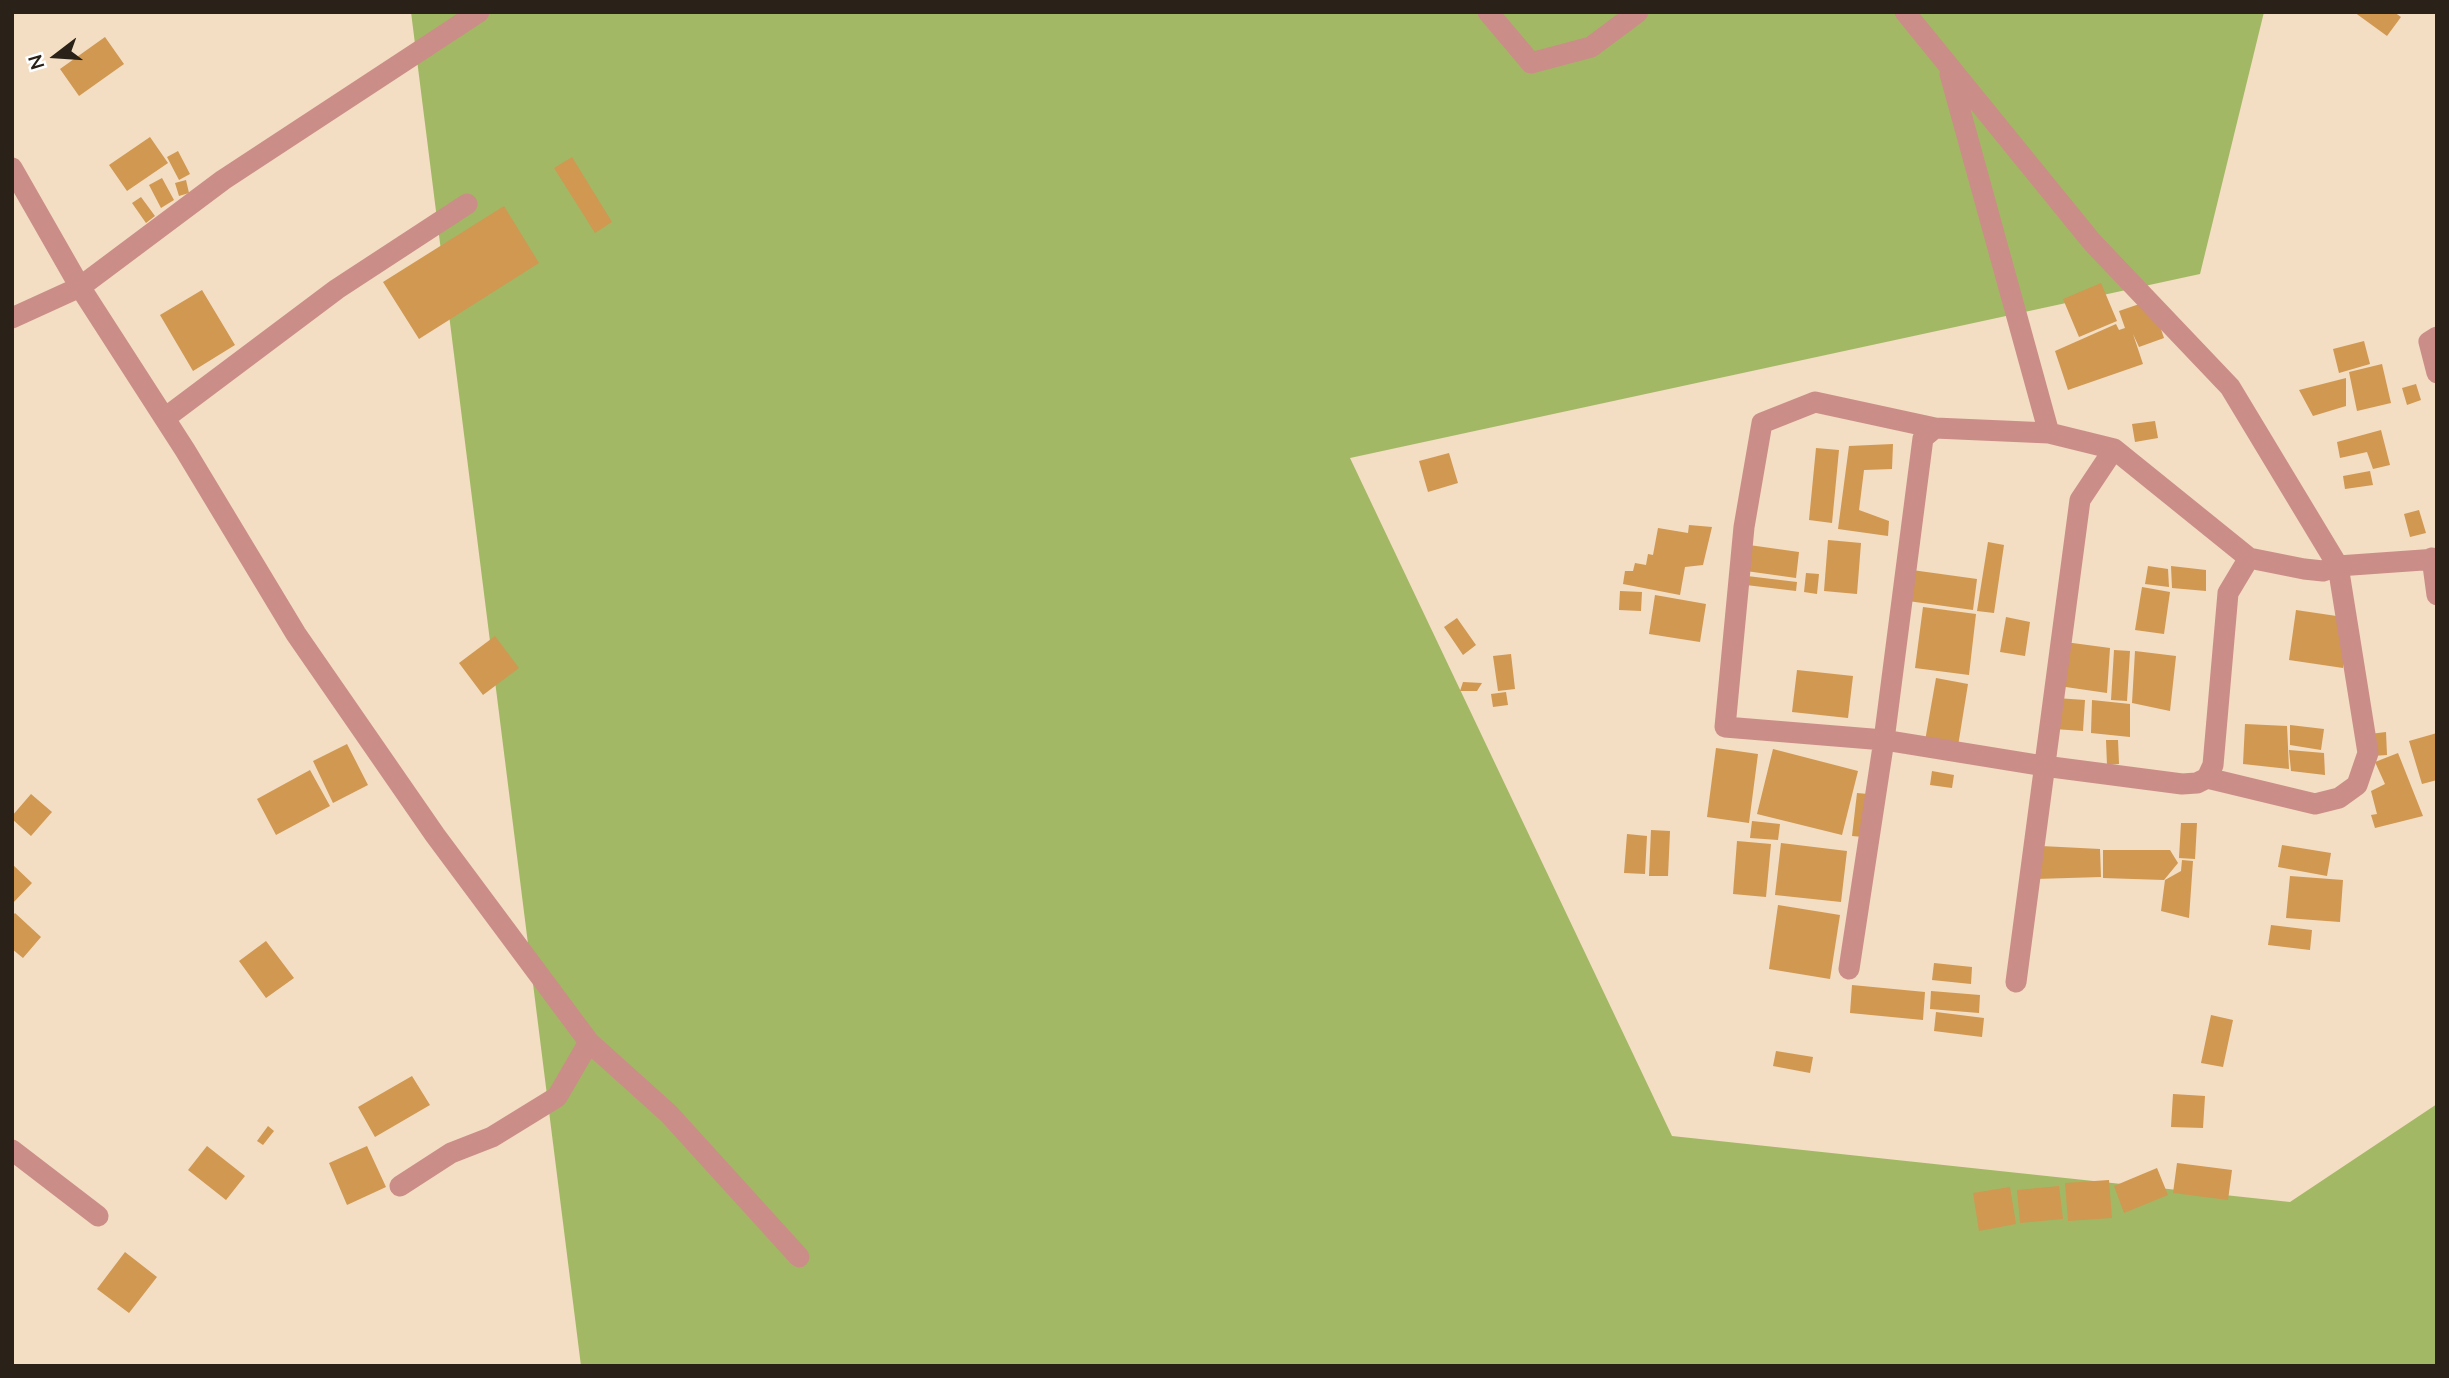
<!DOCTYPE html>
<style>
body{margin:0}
#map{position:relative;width:2449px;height:1378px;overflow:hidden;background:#f3ddc3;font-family:Mulish,sans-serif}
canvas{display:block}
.frame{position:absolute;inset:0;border:14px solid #2a2218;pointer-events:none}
.north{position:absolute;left:21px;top:21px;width:70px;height:70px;-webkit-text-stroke:5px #fff;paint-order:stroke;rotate:253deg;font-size:19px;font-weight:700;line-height:28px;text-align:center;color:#2a2218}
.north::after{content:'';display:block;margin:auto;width:24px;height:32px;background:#2a2218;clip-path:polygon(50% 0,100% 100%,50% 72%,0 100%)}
</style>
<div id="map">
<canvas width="2449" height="1378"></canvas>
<div class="frame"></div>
<div class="north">N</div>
</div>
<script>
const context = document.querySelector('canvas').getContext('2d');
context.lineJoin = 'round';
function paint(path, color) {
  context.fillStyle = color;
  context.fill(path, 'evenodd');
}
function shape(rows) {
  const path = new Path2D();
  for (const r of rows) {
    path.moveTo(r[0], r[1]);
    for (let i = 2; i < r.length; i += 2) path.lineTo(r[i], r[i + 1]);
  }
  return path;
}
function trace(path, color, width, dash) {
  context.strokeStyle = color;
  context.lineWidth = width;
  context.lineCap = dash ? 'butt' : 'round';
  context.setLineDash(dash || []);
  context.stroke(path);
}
paint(shape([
 [411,12,2264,12,2200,274,1350,458,1672,1136,2290,1202,2437,1104,2437,1366,581,1366]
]), '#a3b865');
paint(shape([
 [2354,12,2394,12,2401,17,2387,36],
 [105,37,124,64,79,96,60,69],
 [150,137,168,163,127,191,109,165],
 [178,151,190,174,179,180,167,157],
 [572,157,612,222,595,233,554,168],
 [162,178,174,200,161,208,149,185],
 [186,180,189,193,179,196,175,183],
 [141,197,155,216,146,223,132,203],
 [504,206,539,263,419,339,383,282],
 [2101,283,2117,321,2079,337,2063,299],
 [202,290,235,345,193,371,160,315],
 [2151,300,2164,338,2139,347,2133,334,2143,364,2068,390,2055,351,2116,324,2119,330,2125,328,2119,311],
 [2364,341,2370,364,2339,373,2333,349],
 [2382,364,2391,403,2357,411,2349,372],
 [2346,378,2346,406,2313,416,2299,390],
 [2416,384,2421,400,2407,405,2402,388],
 [2155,421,2158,438,2135,442,2132,424],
 [2381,430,2390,465,2373,469,2367,452,2340,458,2337,442],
 [1893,444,1892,469,1864,470,1859,510,1889,521,1888,536,1838,529,1849,446],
 [1816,448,1839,450,1832,523,1809,520],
 [1449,453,1458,483,1428,492,1419,461],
 [2370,471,2373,485,2345,489,2343,476],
 [2419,510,2426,533,2410,537,2404,514],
 [1689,525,1712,527,1703,565,1685,567,1680,595,1623,584,1625,571,1633,571,1635,563,1646,565,1648,554,1653,555,1658,528,1688,533],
 [1828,540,1861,543,1857,594,1824,591],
 [1988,542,2004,545,1994,613,1977,611],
 [1749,545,1799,552,1796,578,1746,571],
 [2148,566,2168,569,2169,587,2145,584],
 [2171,566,2206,570,2206,591,2172,588],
 [1912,570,1977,579,1973,610,1908,601],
 [1806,573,1819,574,1817,594,1804,592],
 [1747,576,1797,582,1796,591,1746,585],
 [2142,587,2170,592,2164,634,2135,630],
 [1620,591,1642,592,1641,611,1619,610],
 [1655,595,1706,604,1700,642,1649,634],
 [1923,607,1976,614,1969,675,1915,668],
 [2296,610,2350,618,2343,668,2289,660],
 [2006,617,2030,622,2025,656,2000,652],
 [1457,618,1476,645,1463,655,1444,627],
 [495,636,519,668,483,695,459,663],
 [2065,642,2110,648,2107,693,2059,686],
 [2114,650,2130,651,2127,701,2111,700],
 [2135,651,2176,656,2170,711,2132,703],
 [1511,654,1515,689,1498,691,1493,656],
 [1797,670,1853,676,1848,718,1792,712],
 [1936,678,1968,684,1958,746,1925,741],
 [1463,682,1482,683,1477,691,1460,691],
 [1506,692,1508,705,1493,707,1491,694],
 [2056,698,2085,700,2083,731,2054,729],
 [2092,700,2130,704,2130,737,2091,733],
 [2245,724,2287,726,2289,769,2243,764],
 [2290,725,2324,729,2321,750,2290,745],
 [2386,732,2387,755,2372,756,2370,734],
 [2437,733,2437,780,2422,784,2409,741],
 [2106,740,2118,740,2119,764,2107,765],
 [347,744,368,785,333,803,313,761],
 [1716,748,1758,754,1749,823,1707,817],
 [1773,749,1858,771,1842,835,1757,814],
 [2289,750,2324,753,2325,775,2291,771],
 [2398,753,2423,816,2375,828,2371,815,2377,814,2371,791,2385,784,2375,762],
 [310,770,330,806,276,835,257,799],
 [1932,771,1954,775,1952,788,1930,785],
 [1857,793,1868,794,1863,837,1852,836],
 [31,794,52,812,31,836,12,819,12,816],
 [1752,821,1780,824,1778,840,1750,838],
 [2181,823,2197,823,2195,859,2179,858],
 [1651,830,1670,831,1668,876,1649,876],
 [1627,834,1647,836,1645,874,1624,873],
 [1737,841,1771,844,1766,897,1733,894],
 [1781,843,1847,851,1841,902,1775,895],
 [2282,845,2331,853,2327,876,2278,867],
 [2041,846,2100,849,2101,877,2035,879],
 [2103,850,2170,850,2178,863,2164,880,2103,878],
 [2182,860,2193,861,2189,918,2161,911,2165,880,2181,871],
 [12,864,32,883,12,904],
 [2290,876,2343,880,2340,922,2286,918],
 [1778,905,1840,915,1830,979,1769,969],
 [15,913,41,937,23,958,12,949,12,916],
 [2271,925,2312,930,2310,950,2268,945],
 [266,941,294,978,266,998,239,961],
 [1934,963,1972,967,1971,984,1932,980],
 [1852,985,1925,992,1923,1020,1850,1013],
 [1931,991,1980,995,1979,1013,1930,1009],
 [1936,1012,1984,1018,1982,1037,1934,1031],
 [2211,1015,2233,1020,2223,1067,2201,1063],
 [1776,1051,1813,1057,1810,1073,1773,1066],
 [412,1076,430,1105,375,1137,358,1107],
 [2173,1094,2205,1096,2203,1128,2171,1127],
 [268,1126,274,1131,263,1145,257,1141],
 [207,1146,245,1176,226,1200,188,1170],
 [367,1146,386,1187,347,1205,329,1163],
 [2177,1163,2232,1170,2228,1200,2173,1193],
 [2157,1168,2168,1195,2124,1213,2114,1186],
 [2109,1180,2112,1218,2068,1221,2065,1183],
 [2059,1186,2063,1219,2020,1223,2017,1190],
 [2010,1187,2016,1224,1979,1231,1973,1193],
 [125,1252,157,1277,129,1313,97,1289]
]), '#d09851');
trace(shape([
 [1488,12,1531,63,1591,47,1638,12],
 [1905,12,2092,242,2230,387,2338,566,2368,753,2357,785,2339,798,2315,804,2207,778],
 [1950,74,2049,433],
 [12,168,80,287,185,450,296,634,435,835,589,1042,669,1114,799,1257],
 [12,318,80,287,223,180,479,12],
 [2437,337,2429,342,2437,373],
 [165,418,337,289,467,204],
 [1935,428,1815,402,1762,423,1744,527,1725,727,1884,740,2044,766,2182,784,2197,783,2207,778,2213,765,2228,593,2249,558],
 [2432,558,2437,595],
 [1849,969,1884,740,1923,438,1935,428,2049,433,2114,449,2249,558,2304,569,2323,571,2338,566,2437,559],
 [2016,982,2080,500,2114,449],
 [12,1150,98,1216],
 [400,1186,451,1153,492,1137,557,1097,589,1042]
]), '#cb8d88', 21);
</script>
